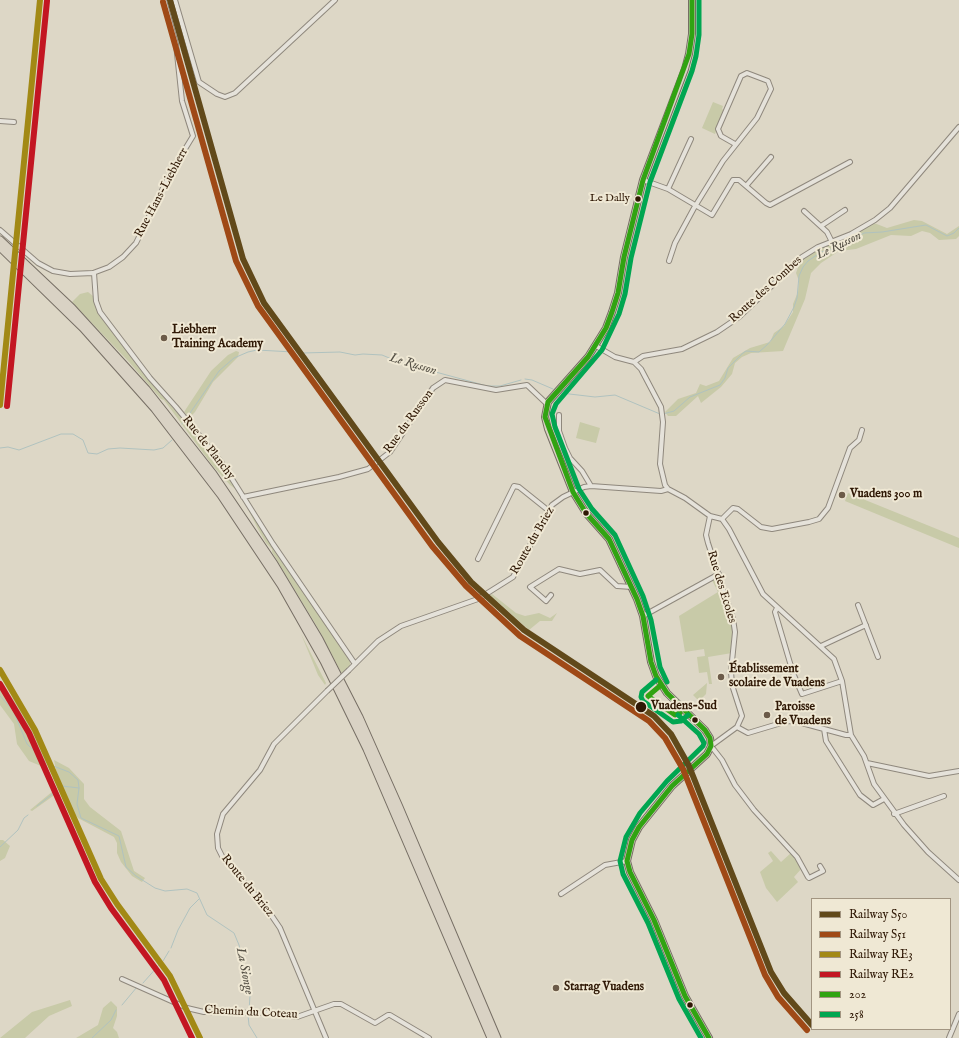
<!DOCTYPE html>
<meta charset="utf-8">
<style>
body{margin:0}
#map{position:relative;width:959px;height:1038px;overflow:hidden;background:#ddd7c6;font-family:"IM FELL English",serif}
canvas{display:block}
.legend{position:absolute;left:811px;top:898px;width:140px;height:132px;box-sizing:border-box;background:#efe8d4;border:1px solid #a29581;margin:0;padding:5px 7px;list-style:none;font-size:12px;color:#2f1805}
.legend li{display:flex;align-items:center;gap:8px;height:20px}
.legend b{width:20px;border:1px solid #a29581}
</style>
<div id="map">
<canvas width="959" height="1038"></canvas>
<ul class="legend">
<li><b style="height:5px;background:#61491a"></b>Railway S50</li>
<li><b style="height:5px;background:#9f4916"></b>Railway S51</li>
<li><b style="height:5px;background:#a28915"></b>Railway RE3</li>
<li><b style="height:5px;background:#c31622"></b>Railway RE2</li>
<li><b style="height:5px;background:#31a312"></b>202</li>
<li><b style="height:5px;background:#00a651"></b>258</li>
</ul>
</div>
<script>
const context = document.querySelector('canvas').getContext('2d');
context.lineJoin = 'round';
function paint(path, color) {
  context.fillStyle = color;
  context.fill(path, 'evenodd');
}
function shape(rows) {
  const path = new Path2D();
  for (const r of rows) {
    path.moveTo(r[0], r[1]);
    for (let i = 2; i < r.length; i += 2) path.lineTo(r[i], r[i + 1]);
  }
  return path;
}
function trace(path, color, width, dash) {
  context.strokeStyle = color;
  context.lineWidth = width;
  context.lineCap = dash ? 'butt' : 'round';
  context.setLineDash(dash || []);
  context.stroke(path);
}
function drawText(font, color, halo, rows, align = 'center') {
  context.font = font + ' "IM FELL English",serif';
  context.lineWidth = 4;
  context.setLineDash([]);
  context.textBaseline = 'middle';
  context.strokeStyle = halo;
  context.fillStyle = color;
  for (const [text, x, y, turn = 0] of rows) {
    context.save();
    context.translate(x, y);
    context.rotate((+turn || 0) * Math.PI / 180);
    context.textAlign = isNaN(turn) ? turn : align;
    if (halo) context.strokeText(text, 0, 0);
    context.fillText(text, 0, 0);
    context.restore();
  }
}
paint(shape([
 [713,102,723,106,722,109,724,110,715,134,702,128],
 [914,220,922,221,947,234,959,226,959,236,956,239,939,240,930,233,922,231,911,236,891,235,856,249,839,251,821,263,811,273,805,299,783,351,751,353,742,357,735,363,732,374,721,387,701,403,698,396,676,416,668,416,665,412,678,399,696,393,700,384,706,386,719,381,733,358,750,348,770,342,774,333,784,326,793,312,793,304,798,292,799,281,796,273,801,259,818,248,874,223,887,228],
 [88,292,93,296,97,311,129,351,143,373,219,462,237,490,230,485,212,465,164,400,161,399,129,362,72,302,80,294],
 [236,351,239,352,238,357,213,382,195,412,190,417,188,416,184,412,211,371,228,355],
 [580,422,600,428,596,443,576,438],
 [848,493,959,538,959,548,845,501],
 [248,509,350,661,350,666,342,674,319,630,272,552,272,549,266,543,258,529],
 [718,578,733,628,732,653,708,657,712,684,709,684,707,672,699,673,697,657,705,656,704,649,685,652,679,616,718,592,712,580],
 [492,594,516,613,525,616,539,613,550,618,557,613,552,621,540,621,529,630,490,595],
 [301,634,326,683,325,685,318,675],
 [707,683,706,694,699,701,693,695],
 [0,688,11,696,26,716,42,750,48,769,29,761,17,744,14,724,0,705],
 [54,760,69,768,84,784,84,799,90,807,121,831,134,871,145,878,142,882,132,876,121,862,117,853,117,843,114,837,78,818,72,811,56,770],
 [53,791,57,791,56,794,32,811,30,810],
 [0,840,3,840,10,846,5,858,0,861],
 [771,851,781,862,791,853,802,868,794,877,798,882,777,902,766,888,760,872,773,861,768,853],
 [70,1000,72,1006,49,1016,25,1038,0,1038,32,1012],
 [111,1001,117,1007,117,1016,113,1028,117,1032,119,1038,76,1038,98,1025,103,1008]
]), '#c8caa8');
trace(shape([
 [303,353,340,352,355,355,363,354,382,355,399,362,487,386,500,386,521,380],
 [525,379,532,380,553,389],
 [561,393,595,397,615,395,660,414],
 [663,414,674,411,690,397,720,385,725,378,728,368,743,353,746,351,759,352,767,345,785,324,794,307,797,298,799,276,803,267,808,261,821,252,840,247,864,233,882,232,926,225,947,236,954,233,959,228],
 [188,416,219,371,234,358,248,352,257,350,293,352],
 [182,424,184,420],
 [0,448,8,447,19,450,61,434,73,434,83,440,88,453,97,454,108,449,120,448,154,450,163,448,172,440],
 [0,696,13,710,27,744,48,764,69,772,78,780,79,788,77,804,81,818,119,836,126,867,136,876,155,888,165,891,187,889,197,893,207,915,234,933,239,945,250,995,249,1012],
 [62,786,79,788],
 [37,806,55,792],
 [0,847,18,830,24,818,28,815],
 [171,948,178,930,190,908,199,899],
 [163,961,169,951],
 [143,983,159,965],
 [122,1005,137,987],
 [248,1015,249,1025,257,1038],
 [92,1038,111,1020,116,1010]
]), '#b0c2bf', 1);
const minor = shape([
 [175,0,199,82,217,94,225,97,235,93,335,0],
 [0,121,14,122],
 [643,180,668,189,712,215,733,180,739,180,766,203,770,205,850,162],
 [746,186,771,157],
 [668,189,691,139],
 [804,211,827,232,832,242],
 [821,226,845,210],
 [0,230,38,263,53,271,70,274,93,273,109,267,123,257,136,243,171,172,193,136,182,101,176,44,164,0],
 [669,261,675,243,694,208,723,161,757,118,771,89,768,81,747,73,741,76,718,129,721,136,735,144],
 [94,273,96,301,100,312,150,378,176,407,222,463,273,544,355,664],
 [596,346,615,357,634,362,641,369,661,407,663,422,660,464,665,485,668,489,685,498,710,516,722,519,729,529,763,594,834,659,842,681,851,735,864,756,874,784,904,825,928,852,959,880],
 [634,362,643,356,682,349,717,332,739,317,802,257,818,247,851,234,875,220,890,208,959,127],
 [559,415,559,431,565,448,570,458,582,471,591,486],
 [243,497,339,477,368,469,390,452,433,388,445,380,496,390,527,385,547,404],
 [710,516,706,535,708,543,733,619,735,632,731,671,732,685,742,716,737,727],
 [722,519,733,508,738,509,761,527,772,529,809,522,819,519,828,508,850,448,859,440,862,430],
 [478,559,514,486,519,487,549,511],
 [551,595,546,601,530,587,559,569,580,574,600,570,617,586,632,587],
 [858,605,878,657],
 [777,608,775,612,793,673,802,694,842,681],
 [643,616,719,574],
 [821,646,866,625],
 [349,670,378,641,401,626,478,599,513,577,552,505,563,497,584,487,591,486,661,491,668,489],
 [824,729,826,741,860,795,873,805,884,799],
 [867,763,929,776,959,771],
 [894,814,944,796],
 [820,866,823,871,809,878,808,877,797,857,754,810,735,785,722,760,711,746,737,727,748,733,788,721,798,722,846,735,851,735],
 [561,894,605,865,627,861],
 [122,979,187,1008,204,1012,274,1013,297,1017,334,1004,341,1004,375,1023,388,1015,390,1015,429,1038],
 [326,1038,280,928,265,906,223,858,218,848,217,834,223,814,260,770,274,744,327,691],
 [949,1038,959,1014]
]);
const primary = shape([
 [692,0,692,34,689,54,685,69,643,180,624,257,618,293,612,312,606,328,588,357,548,402,545,417,548,429,573,492,586,513,609,539,637,599,643,616,651,662,656,676,667,693,705,730,710,738,711,746,707,754,672,786,639,827,632,840,627,861,630,872,654,920,685,996,709,1038]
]);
const motorway = shape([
 [0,240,72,308,146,389,213,474,274,564,319,639,359,717,399,807,497,1038],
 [0,247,83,328,155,409,221,495,281,585,324,661,367,749,491,1038]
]);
trace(minor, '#8f887d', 6);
trace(primary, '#766e64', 8);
trace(motorway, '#766e64', 9);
trace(minor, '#e5e2da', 4);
trace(primary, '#d9d2c4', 6);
trace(motorway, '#d9d2c4', 7);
const minorBridge = shape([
 [327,691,349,670]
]);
trace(minorBridge, '#8f887d', 6, []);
trace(minorBridge, '#e5e2da', 4);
trace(shape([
 [692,0,692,34,689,54,643,180,624,257,618,293,612,312,606,328,588,357,548,402,545,417,573,492,586,513,609,539,637,599,643,616,651,662,656,676,667,693,705,730,710,738,711,746,707,754,672,786,639,827,632,840,627,861,630,872,654,920,685,996,709,1038],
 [661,685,648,696,675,715,680,713]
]), '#31a312', 5);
trace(shape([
 [656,680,642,692,641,697,643,701,673,722,681,721,688,715],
 [667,682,660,667,651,620,643,596,615,535,592,509,579,489,555,427,552,414,556,404,602,350,619,314,625,294,631,258,650,182,692,71,696,56,699,35,699,0],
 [678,715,699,734,704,743,703,746,667,781,640,813,626,837,620,861,623,874,648,923,679,999,701,1038]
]), '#00a651', 5);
trace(shape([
 [170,0,243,259,264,303,438,542,471,582,524,630,654,716,671,734,689,766,771,972,784,993,812,1025]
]), '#61491a', 6);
trace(shape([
 [163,2,236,261,258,306,432,546,466,586,520,636,649,721,665,738,683,769,765,975,778,997,807,1030]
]), '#9f4916', 6);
trace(shape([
 [0,405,40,0],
 [0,670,35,730,101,879,117,904,170,976,200,1038]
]), '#a28915', 6);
trace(shape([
 [7,406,47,1],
 [0,684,29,733,95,882,111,908,164,980,192,1038]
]), '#c31622', 6);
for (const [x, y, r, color] of [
 [638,199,3.5,"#2f1805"],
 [164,338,4,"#6c5b49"],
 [842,495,4,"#6c5b49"],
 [586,513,3.5,"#2f1805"],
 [721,677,4,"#6c5b49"],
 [641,707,6,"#2f1805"],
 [767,715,4,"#6c5b49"],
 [695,720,3.5,"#2f1805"],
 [556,988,4,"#6c5b49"],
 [690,1005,3.5,"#2f1805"]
]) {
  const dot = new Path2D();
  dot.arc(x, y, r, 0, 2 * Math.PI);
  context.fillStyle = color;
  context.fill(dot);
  trace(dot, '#efe8d4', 1.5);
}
drawText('11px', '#2f1805', '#efe8d4', [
 ["Le Dally",630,199]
], 'right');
drawText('12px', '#2f1805', '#efe8d4', [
 ["Rue Hans-Liebherr",162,193,-62],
 ["Route des Combes",766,290,-42],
 ["Rue du Russon",409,422,-54],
 ["Rue de Planchy",208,448,52],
 ["Route du Briez",533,541,-60],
 ["Rue des Ecoles",721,587,73],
 ["Route du Briez",247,886,51],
 ["Chemin du Coteau",251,1013,3]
]);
drawText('bold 12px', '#2f1805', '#efe8d4', [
 ["Liebherr",172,331],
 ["Training Academy",172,345],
 ["Vuadens 300 m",850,495],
 ["Établissement",729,670],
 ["scolaire de Vuadens",729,684],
 ["Paroisse",775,708],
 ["de Vuadens",775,722],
 ["Starrag Vuadens",564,988]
], 'left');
drawText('bold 12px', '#2f1805', '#efe8d4', [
 ["Vuadens-Sud",651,707]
], 'left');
drawText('italic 13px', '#555045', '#efe8d4', [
 ["Le Russon",839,246,-26],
 ["Le Russon",413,365,17],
 ["La Sionge",244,971,79]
]);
</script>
